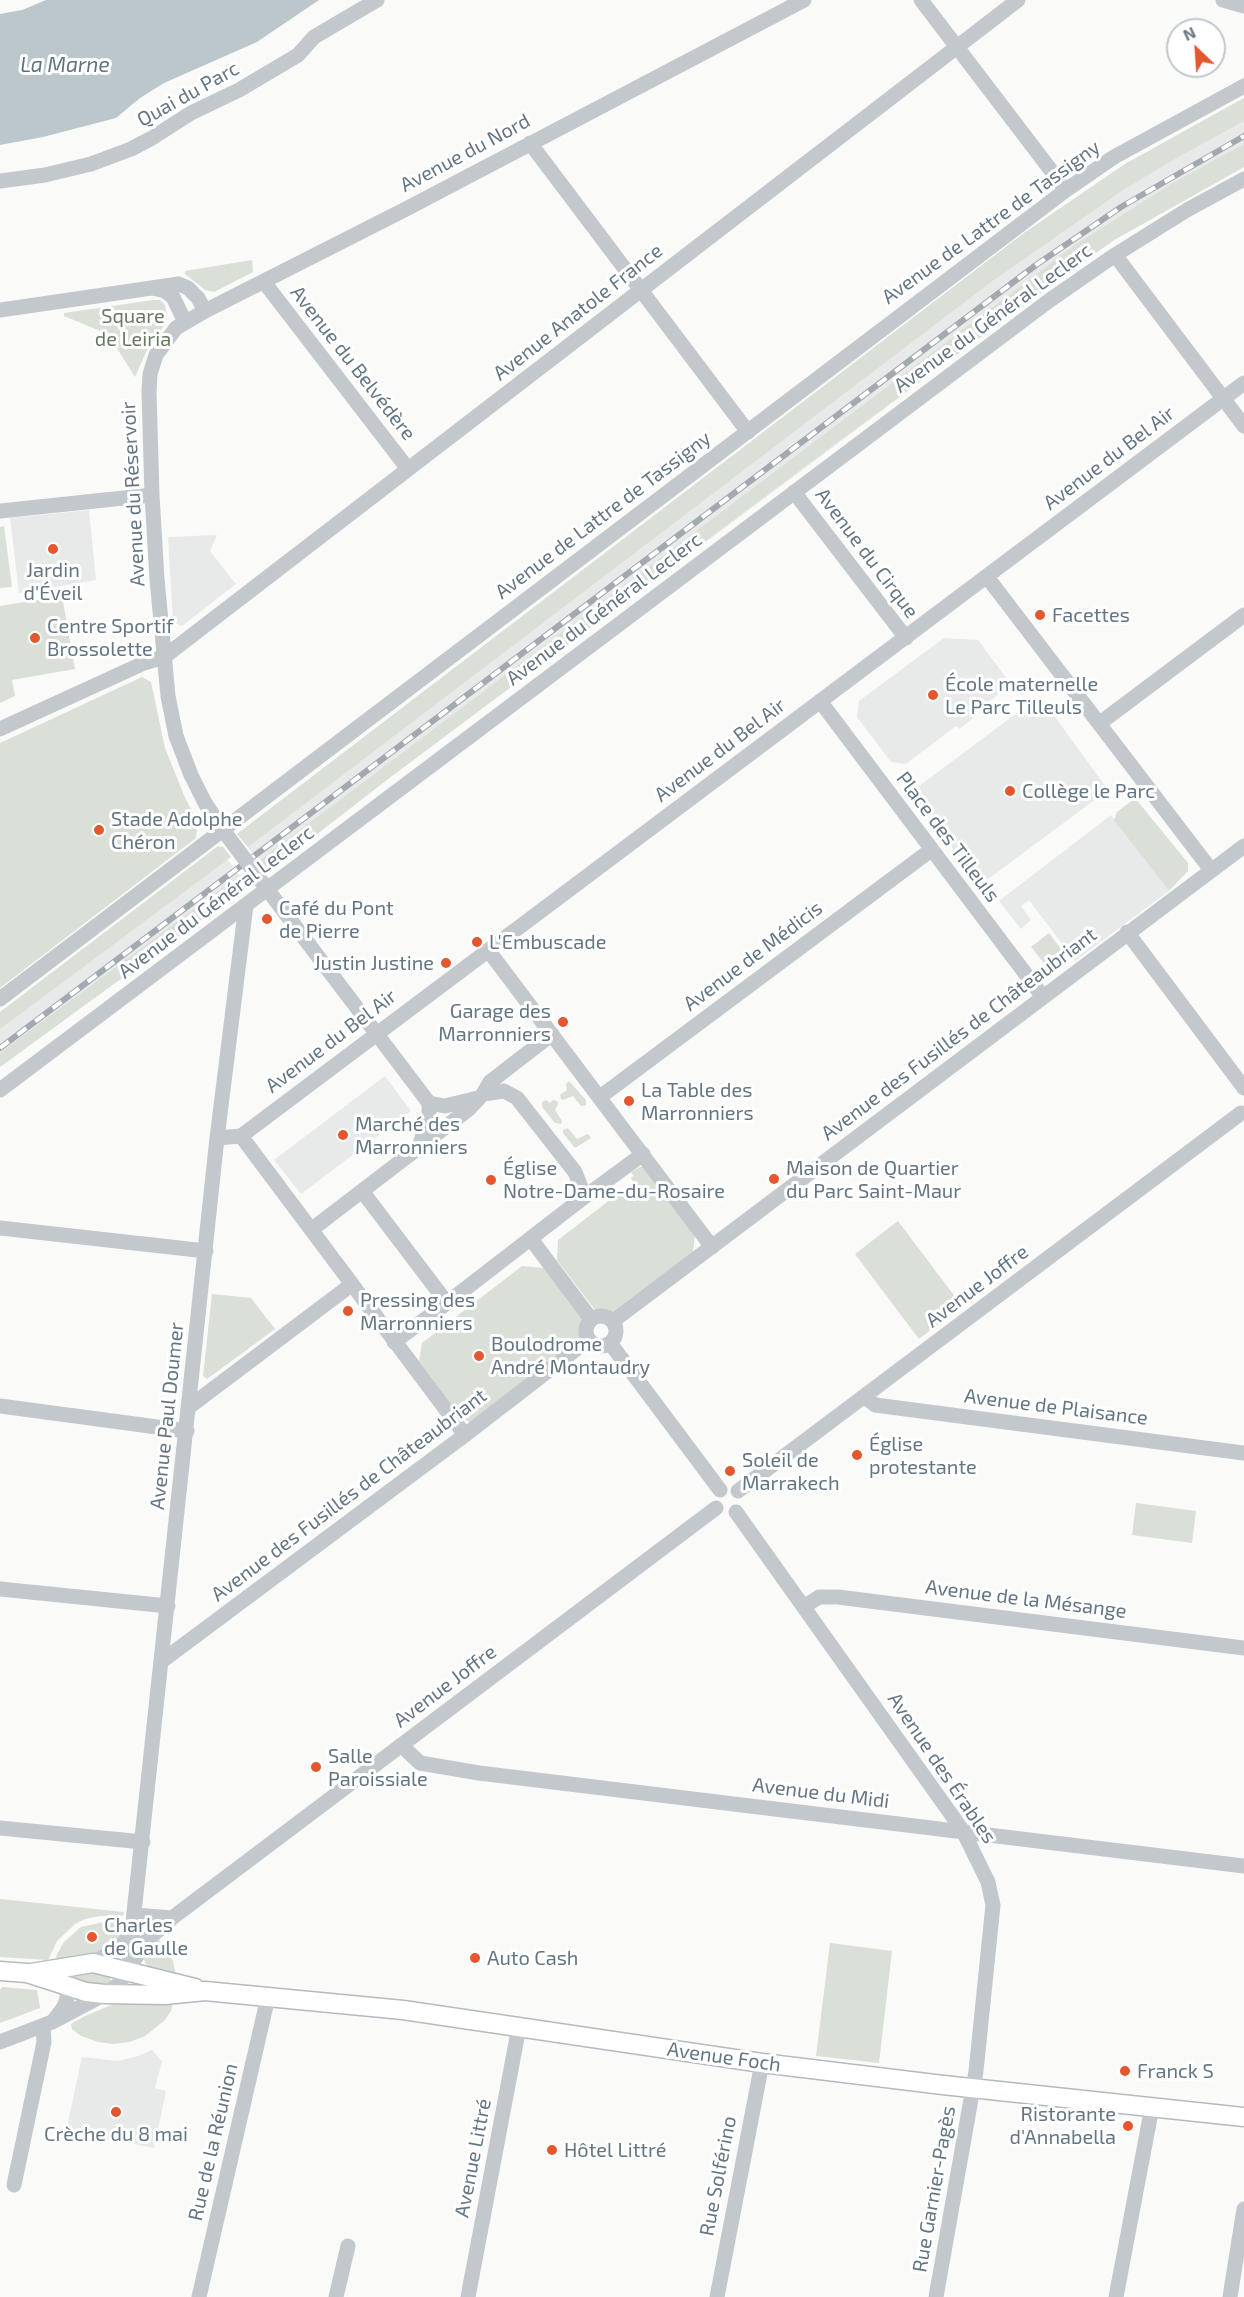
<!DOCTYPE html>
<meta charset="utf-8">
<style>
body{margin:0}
#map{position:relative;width:1244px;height:2297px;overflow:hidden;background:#fafaf8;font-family:"Exo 2",sans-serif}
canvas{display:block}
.north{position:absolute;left:1166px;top:18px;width:60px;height:60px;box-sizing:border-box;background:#fff;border:2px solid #c1c8cd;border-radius:50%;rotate:335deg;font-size:16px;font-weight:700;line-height:24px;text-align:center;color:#657683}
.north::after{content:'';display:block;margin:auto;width:21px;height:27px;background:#e4572e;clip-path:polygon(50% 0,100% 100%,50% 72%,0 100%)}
</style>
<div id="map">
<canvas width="1244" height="2297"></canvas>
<div class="north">N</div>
</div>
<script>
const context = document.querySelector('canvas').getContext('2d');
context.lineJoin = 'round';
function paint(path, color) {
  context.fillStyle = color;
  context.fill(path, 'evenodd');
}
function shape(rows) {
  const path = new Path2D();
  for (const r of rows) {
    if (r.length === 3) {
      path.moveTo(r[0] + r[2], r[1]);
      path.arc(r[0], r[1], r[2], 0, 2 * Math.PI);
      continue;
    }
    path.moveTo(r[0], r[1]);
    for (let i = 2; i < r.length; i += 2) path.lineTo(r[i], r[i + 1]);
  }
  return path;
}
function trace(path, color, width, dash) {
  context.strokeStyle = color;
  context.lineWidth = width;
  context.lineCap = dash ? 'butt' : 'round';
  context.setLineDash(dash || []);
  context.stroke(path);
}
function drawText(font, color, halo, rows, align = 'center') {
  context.font = font + ' "Exo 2",sans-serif';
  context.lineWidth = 6;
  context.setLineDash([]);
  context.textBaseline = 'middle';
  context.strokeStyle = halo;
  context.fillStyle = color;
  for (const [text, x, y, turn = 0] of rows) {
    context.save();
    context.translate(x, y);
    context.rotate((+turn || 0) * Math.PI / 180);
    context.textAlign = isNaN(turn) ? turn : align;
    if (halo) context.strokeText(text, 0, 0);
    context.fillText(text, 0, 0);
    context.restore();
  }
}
paint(shape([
 [1244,98,1244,167,1114,240,1033,298,392,776,268,872,237,834,1024,233,1125,164],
 [89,510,96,580,19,593,10,518],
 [217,535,210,551,236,584,182,626,173,622,168,537],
 [944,638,978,640,1007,679,1006,688,975,713,976,716,959,729,956,726,906,764,891,762,857,717,859,701],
 [1040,696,1108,790,980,885,911,792],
 [1111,815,1169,891,1075,961,1029,900,1021,906,1031,920,1021,929,999,901],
 [220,850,248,886,0,1067,0,1015],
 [385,1076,411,1111,301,1194,274,1160],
 [152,2050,162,2061,155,2088,166,2091,154,2148,66,2131,82,2057,118,2061,138,2056]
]), '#e8e9e9');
paint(shape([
 [1244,98,1244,121,1173,160,1123,190,991,282,248,847,237,834,1024,233,1125,164],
 [1244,144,1244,167,1114,240,851,432,392,776,268,872,259,861,1075,245,1171,184],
 [252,260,253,272,214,292,205,290,185,274,185,271],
 [153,300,160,300,165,305,167,317,165,324,147,350,135,377,113,342,98,330,64,316,64,313],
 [4,526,12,587,0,588,0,527],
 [62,596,75,669,12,680,15,696,0,703,0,606],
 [142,677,151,682,165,748,186,800,198,821,196,838,0,988,0,743],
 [1135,798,1188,863,1188,871,1169,891,1114,820,1117,812],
 [218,846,223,847,231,857,0,1029,0,1012],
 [242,874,248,886,0,1067,0,1053],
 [1049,933,1069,960,1052,973,1031,947],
 [569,1081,586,1100,586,1105,581,1106,573,1096,563,1100,561,1099,560,1095,567,1090,566,1084],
 [546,1100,550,1103,553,1100,557,1101,558,1104,555,1110,562,1121,561,1124,555,1123,542,1107,542,1102],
 [568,1128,577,1139,588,1134,591,1138,575,1148,563,1133,563,1130],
 [640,1167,644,1167,695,1235,693,1252,612,1312,595,1310,557,1260,558,1240,633,1182,631,1178,634,1176,631,1172],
 [898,1221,962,1306,919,1339,855,1254],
 [522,1266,544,1268,582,1318,579,1338,472,1422,469,1422,460,1416,419,1361,422,1343],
 [212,1294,251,1298,275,1329,207,1379,203,1376],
 [1136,1503,1196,1511,1192,1543,1132,1535],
 [0,1899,124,1912,123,1916,100,1916,85,1919,75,1924,57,1941,48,1960,0,1957],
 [127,1921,123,1935,99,1953,55,1964,57,1954,64,1942,81,1927,104,1922],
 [157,1936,173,1961,176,1976,148,1968,145,1962,143,1956],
 [830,1943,892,1951,879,2063,816,2056],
 [81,1969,109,1975,111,1981,107,1986,78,1983,76,1975],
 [2,1987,37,1990,40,2008,0,2023,0,1990],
 [116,2003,132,2002,173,2003,171,2011,164,2021,145,2036,130,2042,113,2044,98,2042,81,2036,72,2029,71,2024,85,2016]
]), '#dadfd7');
paint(shape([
 [46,0,319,0,257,42,164,83,140,98,116,118,43,137,0,145,0,14,22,10]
]), '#bbc7cb');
const major = shape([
 [0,1971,27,1973,86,1992,105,1994,165,1995,205,1991,403,2010,762,2063,943,2085,1244,2117],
 [31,1973,93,1963,195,1988]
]);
trace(major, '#b5babe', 21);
trace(shape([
 [921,0,1066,190],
 [1223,0,1244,6],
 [530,143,748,432],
 [0,181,45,175,91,164,131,149,152,138,191,113,239,90,298,55,314,37,377,0],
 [1115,255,1244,426],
 [264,282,408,469],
 [153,288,165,291,173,297,185,322],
 [0,310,179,284,188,288,198,298,205,311],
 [794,492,906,638],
 [0,511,152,495],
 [987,577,1211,870],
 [820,701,1043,997],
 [1100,723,1244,615],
 [0,729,144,663,164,657,1018,0],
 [223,830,205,803,191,775,176,736,168,696,157,579,152,495,149,392,150,374,156,355,176,328,205,311,406,209,804,0],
 [267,889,429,1103,429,1119,418,1149],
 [1127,932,1244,1088],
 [488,950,712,1247],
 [0,999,1066,190,1114,157,1244,86],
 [0,1090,1050,300,1115,255,1187,210,1244,179],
 [600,1097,931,850],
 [429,1103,445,1106,478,1098],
 [241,1136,465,1435],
 [217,1138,241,1136,1244,383],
 [362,1191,447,1303,579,1201,581,1187,575,1172,517,1098,504,1091,483,1094],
 [579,1201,643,1154],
 [0,1228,206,1251],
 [311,1230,469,1109,483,1094,490,1082,552,1034],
 [531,1239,591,1319],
 [601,1331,15],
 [613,1321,1244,846],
 [394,1342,447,1303],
 [610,1343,720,1490],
 [865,1397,875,1405,1244,1453],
 [0,1406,187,1431],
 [189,1407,351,1285],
 [738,1491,1241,1113],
 [736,1512,963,1831,988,1882,993,1905,976,2071,936,2297],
 [0,1589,168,1606],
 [805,1606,819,1597,838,1597,1244,1648],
 [162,1661,465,1435,588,1340],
 [401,1745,420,1763,479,1773,1244,1866],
 [0,1828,143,1842],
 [134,1915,172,1918],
 [93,1963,123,1944,132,1931],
 [126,1970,134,1948,132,1931,217,1138,246,905],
 [54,2020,64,2007,67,1998,69,1976],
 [0,2042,52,2022,105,1994,119,1984,147,1940,172,1918,716,1508],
 [14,2185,44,2042,43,2026],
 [199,2297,268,1997],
 [336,2297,348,2246],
 [468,2297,519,2027],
 [717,2297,762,2063],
 [1116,2297,1152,2107],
 [1230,2297,1244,2209]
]), '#c3c8cc', 15);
trace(major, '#fff', 18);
const rail = shape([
 [0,1048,1036,265,1121,207,1244,136]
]);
trace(rail, '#a2aab0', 6);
trace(rail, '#fff', 4, [11]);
trace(shape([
 [223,830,267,889]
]), '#c3c8cc', 15);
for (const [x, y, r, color] of [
 [53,549,6,"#e4572e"],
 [1040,615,6,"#e4572e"],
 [35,638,6,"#e4572e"],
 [933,695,6,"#e4572e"],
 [1010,791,6,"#e4572e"],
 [99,830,6,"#e4572e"],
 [267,919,6,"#e4572e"],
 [477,942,6,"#e4572e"],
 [446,963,6,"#e4572e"],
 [563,1022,6,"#e4572e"],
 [629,1101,6,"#e4572e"],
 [343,1135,6,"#e4572e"],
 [774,1179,6,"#e4572e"],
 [491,1180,6,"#e4572e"],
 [348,1311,6,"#e4572e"],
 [479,1356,6,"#e4572e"],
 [857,1455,6,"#e4572e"],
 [730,1471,6,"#e4572e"],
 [316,1767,6,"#e4572e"],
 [92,1937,6,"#e4572e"],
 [475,1958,6,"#e4572e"],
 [1125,2071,6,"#e4572e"],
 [116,2112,6,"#e4572e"],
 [1128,2126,6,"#e4572e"],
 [552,2150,6,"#e4572e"]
]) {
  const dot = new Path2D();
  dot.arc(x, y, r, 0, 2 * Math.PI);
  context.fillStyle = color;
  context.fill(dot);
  trace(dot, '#fff', 2);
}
drawText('20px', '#657683', '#fff', [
 ["Quai du Parc",188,94,-29],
 ["Avenue du Nord",465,153,-28],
 ["Avenue de Lattre de Tassigny",991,222,-36],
 ["Avenue Anatole France",578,312,-38],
 ["Avenue du Général Leclerc",993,318,-36],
 ["Avenue du Belvédère",353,363,52],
 ["Avenue du Bel Air",1109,458,-37],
 ["Avenue du Réservoir",133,494,-93],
 ["Avenue de Lattre de Tassigny",603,515,-37],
 ["Avenue du Cirque",867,553,53],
 ["Avenue du Général Leclerc",604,609,-37],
 ["Avenue du Bel Air",720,750,-37],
 ["Place des Tilleuls",948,837,53],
 ["Avenue du Général Leclerc",216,902,-37],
 ["Avenue de Médicis",753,956,-37],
 ["Avenue des Fusillés de Châteaubriant",959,1034,-37],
 ["Avenue du Bel Air",331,1041,-37],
 ["Avenue Joffre",977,1286,-37],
 ["Avenue de Plaisance",1056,1407,7],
 ["Avenue Paul Doumer",167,1416,-84],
 ["Avenue des Fusillés de Châteaubriant",349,1495,-37],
 ["Avenue de la Mésange",1026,1599,7],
 ["Avenue Joffre",445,1686,-37],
 ["Avenue des Érables",942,1768,56],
 ["Avenue du Midi",821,1793,7],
 ["Avenue Foch",724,2057,8],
 ["Rue de la Réunion",213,2142,-77],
 ["Avenue Littré",473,2158,-79],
 ["Rue Solférino",718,2176,-79],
 ["Rue Garnier-Pagès",934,2189,-80]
]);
drawText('20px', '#687a64', '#fff', [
 ["Square",133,316],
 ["de Leiria",133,339]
]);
drawText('20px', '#657683', '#fff', [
 ["Jardin",53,570,"center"],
 ["d'Éveil",53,593,"center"],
 ["Facettes",1052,615],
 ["Centre Sportif",47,626],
 ["Brossolette",47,649],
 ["École maternelle",945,684],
 ["Le Parc Tilleuls",945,707],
 ["Collège le Parc",1022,791],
 ["Stade Adolphe",111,819],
 ["Chéron",111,842],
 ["Café du Pont",279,908],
 ["de Pierre",279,931],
 ["L'Embuscade",489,942],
 ["Justin Justine",434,963,"right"],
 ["Garage des",551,1011,"right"],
 ["Marronniers",551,1034,"right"],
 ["La Table des",641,1090],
 ["Marronniers",641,1113],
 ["Marché des",355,1124],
 ["Marronniers",355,1147],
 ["Église",503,1168],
 ["Notre-Dame-du-Rosaire",503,1191],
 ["Maison de Quartier",786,1168],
 ["du Parc Saint-Maur",786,1191],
 ["Pressing des",360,1300],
 ["Marronniers",360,1323],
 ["Boulodrome",491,1344],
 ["André Montaudry",491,1367],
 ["Église",869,1444],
 ["protestante",869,1467],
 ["Soleil de",742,1460],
 ["Marrakech",742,1483],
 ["Salle",328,1756],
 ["Paroissiale",328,1779],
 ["Charles",104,1925],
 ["de Gaulle",104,1948],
 ["Auto Cash",487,1958],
 ["Franck S",1137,2071],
 ["Ristorante",1116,2114,"right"],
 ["d'Annabella",1116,2137,"right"],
 ["Crèche du 8 mai",116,2134,"center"],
 ["Hôtel Littré",564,2150]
], 'left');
drawText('italic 21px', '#60757c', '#fff', [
 ["La Marne",65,65]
]);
</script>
